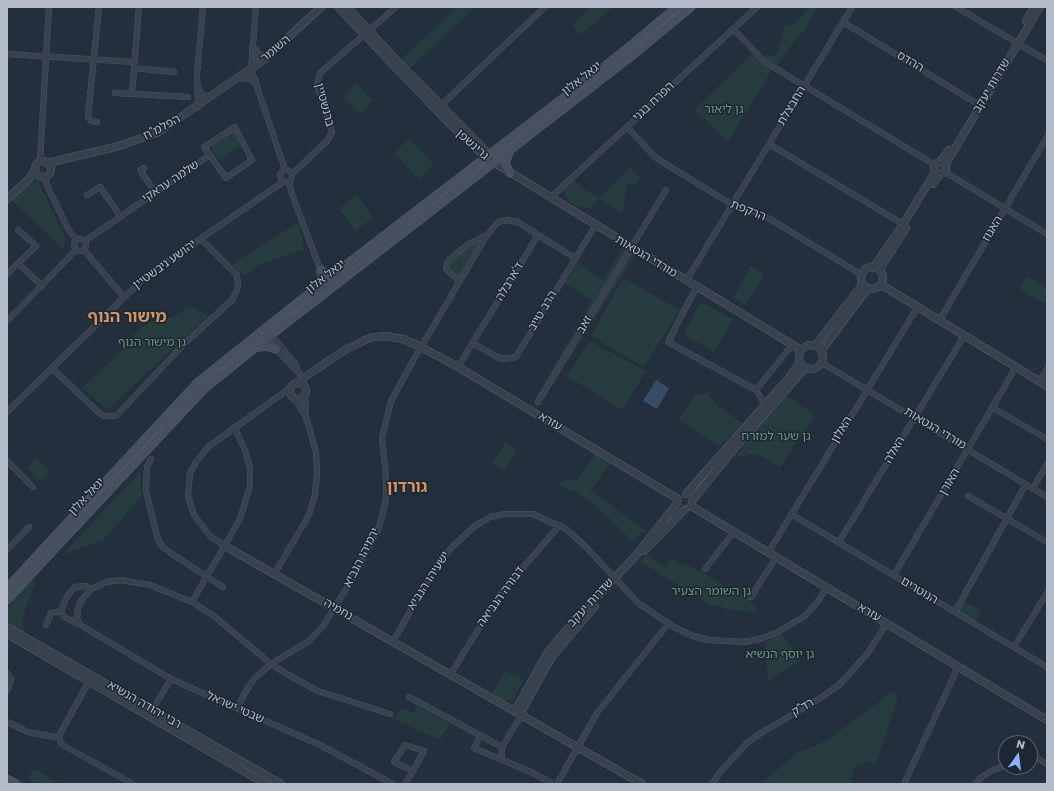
<!DOCTYPE html>
<meta charset="utf-8">
<style>
body{margin:0}
#map{position:relative;width:1054px;height:791px;overflow:hidden;background:#242f3e;font-family:Poppins,sans-serif}
canvas{display:block}
.frame{position:absolute;inset:0;border:8px solid #b4bcc9;pointer-events:none}
.north{position:absolute;left:998px;top:735px;width:40px;height:40px;box-sizing:border-box;background:#1d2633;border:1px solid #59626f;border-radius:50%;rotate:14deg;font-size:11px;font-weight:700;line-height:16px;text-align:center;color:#b4bcc9}
.north::after{content:'';display:block;margin:auto;width:14px;height:18px;background:#8ab4f8;clip-path:polygon(50% 0,100% 100%,50% 72%,0 100%)}
</style>
<div id="map">
<canvas width="1054" height="791"></canvas>
<div class="frame"></div>
<div class="north">N</div>
</div>
<script>
const context = document.querySelector('canvas').getContext('2d');
context.lineJoin = 'round';
function paint(path, color) {
  context.fillStyle = color;
  context.fill(path, 'evenodd');
}
function shape(rows) {
  const path = new Path2D();
  for (const r of rows) {
    if (r.length === 3) {
      path.moveTo(r[0] + r[2], r[1]);
      path.arc(r[0], r[1], r[2], 0, 2 * Math.PI);
      continue;
    }
    path.moveTo(r[0], r[1]);
    for (let i = 2; i < r.length; i += 2) path.lineTo(r[i], r[i + 1]);
  }
  return path;
}
function trace(path, color, width, dash) {
  context.strokeStyle = color;
  context.lineWidth = width;
  context.lineCap = dash ? 'butt' : 'round';
  context.setLineDash(dash || []);
  context.stroke(path);
}
function drawText(font, color, halo, rows, align = 'center') {
  context.font = font + ' Poppins,"Noto Sans Hebrew",sans-serif';
  context.lineWidth = 3;
  context.setLineDash([]);
  context.textBaseline = 'middle';
  context.strokeStyle = halo;
  context.fillStyle = color;
  for (const [text, x, y, turn = 0] of rows) {
    context.save();
    context.translate(x, y);
    context.rotate((+turn || 0) * Math.PI / 180);
    context.textAlign = isNaN(turn) ? turn : align;
    if (halo) context.strokeText(text, 0, 0);
    context.fillText(text, 0, 0);
    context.restore();
  }
}
paint(shape([
 [458,7,475,7,407,71,398,62],
 [591,7,613,7,581,35,572,25],
 [809,7,817,7,804,31,797,37,778,65,765,59,767,55,775,56,781,43,784,26,796,23],
 [752,54,773,68,728,141,694,110],
 [356,83,373,101,360,113,343,96],
 [235,131,242,145,219,160,210,146],
 [409,138,434,165,419,179,394,153],
 [630,168,641,177,636,184,628,184,622,213,599,199,592,207,586,208,574,205,565,197,564,189,573,181,599,199],
 [37,180,65,238,64,250,10,199,30,181],
 [357,195,373,218,355,231,339,208],
 [299,222,304,249,260,264,244,276,232,264],
 [474,243,479,245,459,277,450,269,450,263],
 [623,246,636,254,539,406,534,401,592,301,565,283,577,263,604,280],
 [751,266,764,274,746,305,733,298],
 [1026,276,1047,288,1047,299,1044,303,1019,289],
 [623,278,680,310,644,367,591,336],
 [701,302,733,319,714,352,683,334],
 [190,306,208,316,107,410,82,388,131,342,134,334,149,322,173,317],
 [589,341,646,371,622,410,567,376],
 [708,393,716,405,743,423,720,446,678,420,695,395],
 [785,395,815,414,780,467,757,454,735,457],
 [505,443,517,450,504,471,492,464],
 [596,454,611,462,591,490,645,531,632,541,607,516,579,493,559,485,566,479,576,481],
 [36,458,50,471,40,481,27,468],
 [140,472,142,496,103,540,62,555],
 [647,554,665,567,672,558,682,566,685,563,747,598,756,608,756,612,731,610,709,604,641,562],
 [33,576,36,581,23,616,24,634,7,623,7,609],
 [963,601,981,610,976,621,957,611],
 [782,634,801,660,768,681,765,642],
 [505,671,524,680,514,698,505,701,492,693],
 [894,691,898,696,876,764,867,761,855,766,851,782,853,784,760,784,797,753,827,740],
 [417,706,450,724,440,740,394,719,401,708,413,713],
 [34,769,62,784,37,784,28,779]
]), '#263c3f');
paint(shape([
 [656,380,669,388,657,409,643,401]
]), '#394c67');
const minor = shape([
 [256,7,251,69,285,170],
 [956,7,1014,41],
 [843,22,976,103],
 [733,29,765,62,935,165],
 [1018,44,1047,60],
 [7,54,135,62],
 [134,68,174,72],
 [198,87,201,93,210,98],
 [115,93,188,97],
 [132,93,139,7],
 [198,107,197,74,203,7],
 [439,107,545,7],
 [97,122,91,121,88,117,99,7],
 [235,127,252,160,226,178,204,147,235,127],
 [627,127,656,158,731,204,758,213,775,222,857,272,861,277],
 [769,144,903,224],
 [40,162,49,7],
 [144,168,140,170,155,192],
 [286,176,6],
 [945,172,1047,234],
 [292,174,327,141,332,132,317,84,320,73,396,7],
 [45,176,46,183,68,229,76,239],
 [289,182,292,194,322,274],
 [87,195,100,187,121,217],
 [550,198,757,7],
 [80,245,6],
 [85,241,210,155],
 [84,250,124,297],
 [18,263,42,286],
 [319,270,321,284,327,291],
 [7,274,36,246,18,230],
 [459,281,446,269,448,261,467,245,487,235],
 [686,281,852,7],
 [696,288,668,342,756,390,765,405],
 [7,321,76,250],
 [939,321,1047,137],
 [269,332,296,365,297,369],
 [265,336,266,339,298,372,303,378,305,388],
 [473,343,497,357,505,359,516,357,595,226],
 [822,363,1047,497],
 [458,367,538,235,575,258],
 [52,368,98,412,104,416,116,416,186,342,232,300,238,287,237,275,201,239],
 [1039,382,1047,369],
 [756,390,792,345],
 [305,395,306,415],
 [538,402,666,190],
 [993,408,1047,439],
 [7,412,145,277,283,182],
 [151,459,147,467,146,491,158,540,162,546,172,554,223,587],
 [7,461,33,487],
 [1033,488,1047,464],
 [968,496,1047,542],
 [791,514,1047,667],
 [839,542,964,336],
 [225,546,210,536,194,515,188,496,190,473,196,462,208,447,290,388],
 [7,550,29,527],
 [768,553,917,308],
 [705,569,734,532],
 [275,573,309,515,315,494,317,474,316,453,310,430,305,415,294,398],
 [894,575,1016,367],
 [751,597,776,557],
 [192,602,240,519,250,486,250,468,245,450,234,427],
 [955,612,1026,484],
 [79,624,64,617,61,611,67,596,75,587,85,586,91,589],
 [46,625,51,613,61,611],
 [393,642,416,601,441,560,452,547,475,526,490,517,505,514,533,514,566,529,585,546,638,603,674,627,693,636,709,640,744,642,760,639,776,633,805,616,819,600,826,588],
 [1014,647,1047,593],
 [7,673,11,679,7,691],
 [450,675,503,590,560,525],
 [90,679,59,736,61,744,133,784],
 [409,697,502,747],
 [237,708,249,686,255,678,271,664,309,641,323,626,356,573,377,532,382,517,386,497,386,477,382,438,391,401,414,359,487,235,498,222,507,220,518,222,538,235],
 [152,710,171,679],
 [390,714,318,691,285,673,271,664,214,616,192,602,150,585,121,580,106,582,91,589,81,601,78,609,77,618,79,624,171,679,320,745,393,784],
 [7,722,28,732,59,738],
 [480,736,474,748,531,772,550,782],
 [1030,754,1047,764],
 [502,759,502,747,522,715],
 [405,784,413,771,424,751,405,745,394,762,413,771],
 [557,784,597,713,668,624],
 [712,784,721,771,747,743,761,733,819,699,839,685,868,653,886,624],
 [904,784,958,667],
 [976,784,980,778,993,770,1006,765]
]);
const tertiary = shape([
 [338,7,445,119,485,157,801,350],
 [347,7,402,66,489,154,491,159],
 [1026,21,1034,7],
 [253,48,258,55,266,58],
 [240,77,250,78,255,81],
 [43,169,8],
 [940,162,949,150],
 [940,168,6],
 [47,163,119,146,159,132,266,58,321,7],
 [945,165,1040,7],
 [933,184,940,174],
 [7,199,29,179,35,169],
 [872,278,11],
 [873,268,902,226,935,172],
 [879,270,906,228],
 [879,286,885,287,1047,386],
 [811,357,12],
 [815,346,863,284],
 [821,351,868,288],
 [298,391,8],
 [298,383,303,378,345,350,365,340,373,337,386,336,403,339,421,347,458,367,678,499],
 [686,494,787,380,800,362],
 [692,501,734,449,805,368],
 [691,506,1047,720],
 [225,546,642,784],
 [644,551,685,509],
 [7,627,281,784],
 [7,634,266,784],
 [515,711,546,655,560,637,638,553,677,503],
 [520,714,551,658,595,606]
]);
const secondary = shape([
 [510,150,505,163,510,173],
 [321,270,325,274,334,274],
 [255,348,265,346,276,349],
 [7,588,198,382,325,281,623,52,677,7],
 [7,600,204,389,272,334,629,58,691,7],
 [7,779,16,784]
]);
trace(minor, '#565f6c', 6);
trace(tertiary, '#565f6c', 8);
trace(secondary, '#565f6c', 9);
trace(minor, '#38414e', 5.5);
trace(tertiary, '#38414e', 7);
trace(secondary, '#465061', 8);
drawText('12px', '#b4bcc9', '#1d2633', [
 ["השומר",276,49,-40],
 ["ההדס",910,62,31],
 ["יגאל אלון",582,79,-38],
 ["שדרות יעקב",992,86,-59],
 ["הפרח בגני",654,102,-43],
 ["ברנשטיין",324,105,75],
 ["החבצלת",792,106,-59],
 ["הפלמ\"ח",162,128,-28],
 ["גרינשפן",472,145,42],
 ["שלמה עראקי",171,182,-34],
 ["הרקפת",748,211,22],
 ["האגוז",993,229,-59],
 ["מורדי הגטאות",646,257,31],
 ["יהושע גיבשטיין",165,265,-36],
 ["יגאל אלון",326,277,-38],
 ["ד'ארבלה",510,282,-59],
 ["הרב טייב",543,311,-59],
 ["זאב",585,325,-59],
 ["עזרא",550,422,31],
 ["מורדי הגטאות",935,429,31],
 ["האלון",842,430,-59],
 ["האלה",895,450,-59],
 ["האורן",950,482,-59],
 ["יגאל אלון",87,497,-47],
 ["ירמיהו הנביא",362,558,-63],
 ["ישעיהו הנביא",429,581,-57],
 ["הנוטרים",919,591,31],
 ["דבורה הנביאה",501,597,-54],
 ["שדרות יעקב",591,603,-47],
 ["נחמיה",338,610,30],
 ["עזרא",869,613,31],
 ["רבי יהודה הנשיא",144,705,30],
 ["שבטי ישראל",235,708,24],
 ["רד\"ק",803,708,-30]
]);
drawText('12px', '#6b9a76', '#1d2633', [
 ["גן ליאור",724,110],
 ["גן מישור הנוף",152,343],
 ["גן שער למזרח",776,437],
 ["גן השומר הצעיר",711,592],
 ["גן יוסף הנשיא",780,655]
]);
drawText('bold 16px', '#d59563', '#1d2633', [
 ["מישור הנוף",127,318],
 ["גורדון",407,488]
]);
</script>
